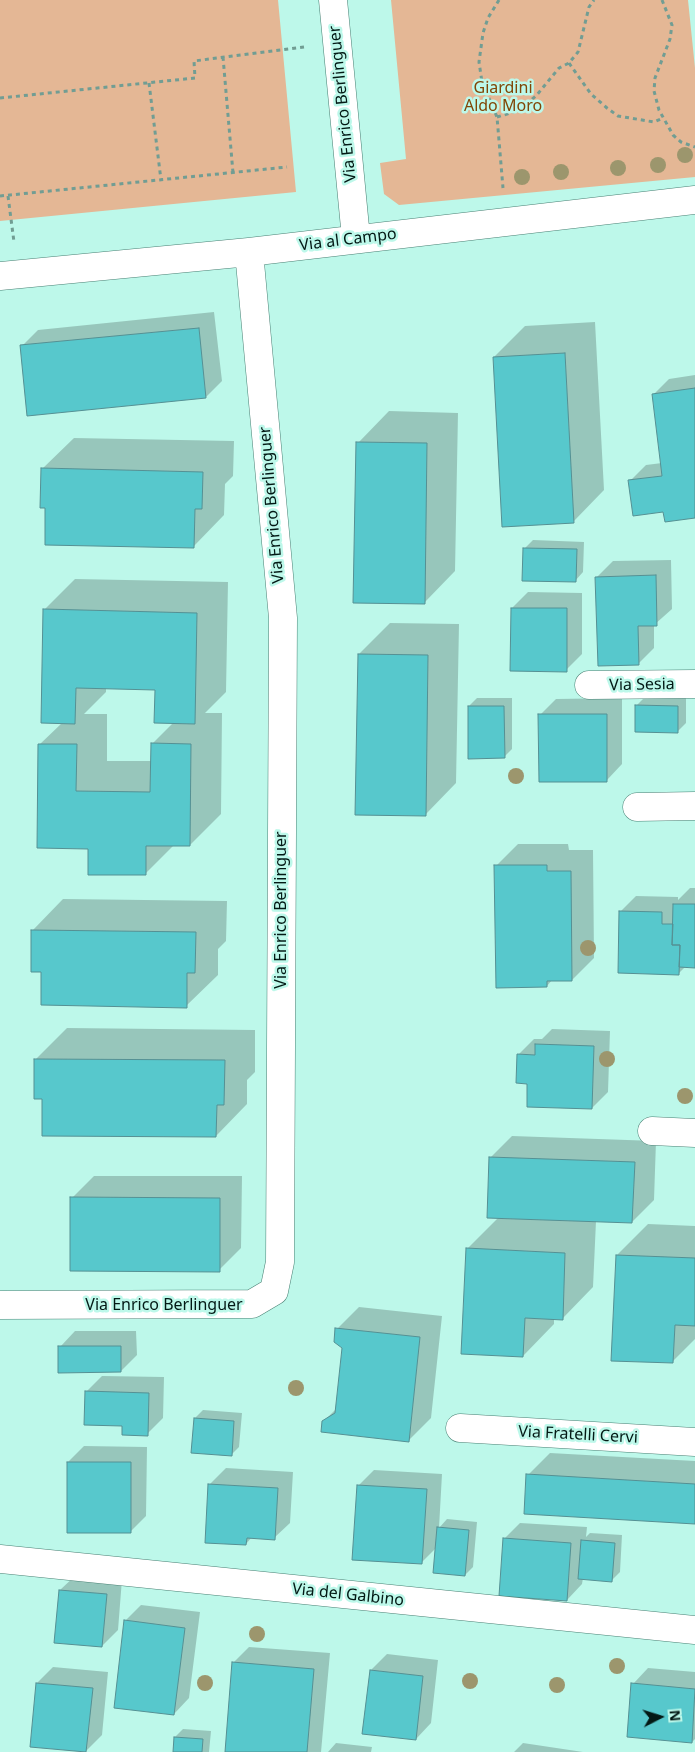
<!DOCTYPE html>
<style>
body{margin:0}
#map{position:relative;width:695px;height:1752px;overflow:hidden;background:#bdf8ea;font-family:"Noto Sans",sans-serif}
canvas{display:block}
.north{position:absolute;left:635px;top:1692px;width:50px;height:50px;-webkit-text-stroke:4px #bdf8ea;paint-order:stroke;rotate:85deg;font-size:14px;font-weight:700;line-height:20px;text-align:center;color:#031915}
.north::after{content:'';display:block;margin:auto;width:18px;height:22px;background:#031915;clip-path:polygon(50% 0,100% 100%,50% 72%,0 100%)}
</style>
<div id="map">
<canvas width="695" height="1752"></canvas>
<div class="north">N</div>
</div>
<script>
const context = document.querySelector('canvas').getContext('2d');
context.lineJoin = 'round';
function paint(path, color) {
  context.fillStyle = color;
  context.fill(path, 'evenodd');
}
function shape(rows) {
  const path = new Path2D();
  for (const r of rows) {
    path.moveTo(r[0], r[1]);
    for (let i = 2; i < r.length; i += 2) path.lineTo(r[i], r[i + 1]);
  }
  return path;
}
function trace(path, color, width, dash) {
  context.strokeStyle = color;
  context.lineWidth = width;
  context.lineCap = dash ? 'butt' : 'round';
  context.setLineDash(dash || []);
  context.stroke(path);
}
function drawText(font, color, halo, rows, align = 'center') {
  context.font = font + ' "Noto Sans",sans-serif';
  context.lineWidth = 5;
  context.setLineDash([]);
  context.textBaseline = 'middle';
  context.strokeStyle = halo;
  context.fillStyle = color;
  for (const [text, x, y, turn = 0] of rows) {
    context.save();
    context.translate(x, y);
    context.rotate((+turn || 0) * Math.PI / 180);
    context.textAlign = isNaN(turn) ? turn : align;
    if (halo) context.strokeText(text, 0, 0);
    context.fillText(text, 0, 0);
    context.restore();
  }
}
paint(shape([
 [0,0,278,0,296,192,0,221],
 [391,0,688,0,695,68,695,177,399,205,384,194,380,163,406,159]
]), '#e4b795');
paint(shape([
 [214,312,222,381,206,397,22,346,38,330],
 [595,322,604,490,573,522,494,357,525,326],
 [695,375,695,517,664,511,630,481,646,465,662,463,653,395,669,379],
 [389,411,458,413,455,571,424,603,358,443],
 [74,438,234,441,233,476,225,484,224,515,193,547,47,507,42,469],
 [533,540,584,542,583,572,575,581,524,549],
 [671,560,672,609,654,625,654,648,638,664,597,577,613,561],
 [75,579,228,582,226,692,205,713,222,713,221,814,190,845,174,845,145,874,89,847,39,745,62,723,44,610],
 [106,688,157,689,173,723,152,744,152,761,107,761,107,714,84,714,106,692],
 [528,592,582,593,582,654,566,670,512,608],
 [390,623,459,624,456,783,425,815,359,654],
 [477,698,512,698,512,749,504,757,469,706],
 [622,698,622,764,607,780,540,715,556,699],
 [644,698,686,698,686,723,678,731,636,706],
 [518,844,568,844,569,850,593,850,594,958,572,980,552,980,547,986,496,866],
 [690,888,695,888,695,966,686,966,679,973,620,912,636,896,678,897,678,900],
 [63,899,227,901,226,941,218,949,218,975,186,1006,42,970,32,931],
 [67,1028,255,1030,255,1072,247,1080,247,1104,216,1136,44,1098,36,1059],
 [552,1029,610,1031,608,1092,592,1108,529,1082,518,1055,534,1039,542,1039],
 [512,1136,656,1141,654,1200,632,1222,596,1221,593,1287,562,1319,554,1318,554,1324,523,1356,467,1249,499,1217,490,1158],
 [94,1176,242,1176,241,1248,219,1270,72,1198],
 [648,1224,695,1226,695,1339,672,1362,617,1255],
 [359,1307,442,1316,431,1418,409,1440,323,1422,336,1409,343,1348,337,1329],
 [75,1331,136,1331,137,1355,121,1371,60,1347],
 [102,1376,164,1377,163,1418,147,1434,86,1392],
 [203,1410,242,1413,239,1447,231,1455,195,1418],
 [84,1446,147,1447,146,1516,130,1532,68,1462],
 [550,1453,695,1461,695,1523,528,1475],
 [226,1468,293,1472,290,1523,274,1538,252,1537,246,1544,206,1542,210,1484],
 [374,1470,442,1474,439,1528,447,1519,477,1522,473,1567,465,1575,437,1547,421,1563,358,1486],
 [520,1523,587,1527,586,1537,590,1533,622,1535,620,1572,612,1580,583,1578,582,1584,567,1600,504,1539],
 [76,1575,122,1579,118,1630,102,1646,60,1590],
 [141,1605,200,1612,189,1698,174,1714,125,1621],
 [249,1647,330,1653,321,1752,227,1752,233,1663],
 [387,1654,438,1660,431,1723,416,1739,371,1670],
 [53,1667,108,1672,102,1735,86,1751,37,1683],
 [648,1668,695,1672,695,1739,692,1742,633,1684],
 [183,1729,211,1731,209,1752,174,1752,175,1737],
 [336,1743,372,1747,371,1752,328,1752],
 [523,1743,583,1752,514,1752]
]), '#0003');
const building = shape([
 [199,328,206,398,27,416,20,345,199,328],
 [565,353,574,523,502,527,493,357,565,353],
 [695,388,695,518,665,522,663,512,633,516,628,480,662,476,652,394,695,388],
 [356,442,427,443,425,604,353,603,356,442],
 [41,468,203,472,202,509,195,509,194,548,45,545,45,508,40,508,41,468],
 [523,548,577,549,576,582,522,581,523,548],
 [656,575,657,626,638,626,639,665,598,666,595,577,656,575],
 [511,608,567,608,567,672,510,671,511,608],
 [43,609,197,613,195,724,154,723,155,690,76,688,75,724,41,723,43,609],
 [358,654,428,655,426,816,355,815,358,654],
 [635,705,678,706,678,733,635,732,635,705],
 [468,706,504,706,505,758,468,759,468,706],
 [538,714,607,714,607,782,539,782,538,714],
 [151,743,191,744,190,846,146,846,146,875,88,875,88,849,37,848,38,744,77,744,76,791,150,792,151,743],
 [494,865,547,865,547,871,571,871,572,981,547,981,547,987,496,988,494,865],
 [673,904,695,904,695,968,679,967,680,945,672,945,673,904],
 [619,911,662,912,662,924,673,924,672,945,680,945,679,975,618,973,619,911],
 [31,930,196,932,195,973,187,973,187,1008,41,1005,41,972,31,972,31,930],
 [535,1044,594,1046,592,1109,527,1107,527,1084,516,1083,517,1054,535,1055,535,1044],
 [34,1059,225,1060,224,1105,217,1105,216,1137,42,1136,42,1099,34,1099,34,1059],
 [489,1157,635,1162,632,1223,487,1218,489,1157],
 [70,1197,220,1198,220,1272,70,1271,70,1197],
 [466,1248,565,1253,563,1320,525,1318,523,1357,461,1354,466,1248],
 [616,1255,695,1258,695,1326,675,1325,673,1363,611,1361,616,1255],
 [335,1328,420,1337,409,1442,321,1432,322,1421,335,1413,342,1348,334,1342,335,1328],
 [58,1346,121,1346,121,1372,58,1373,58,1346],
 [85,1391,149,1393,148,1436,122,1435,122,1426,84,1425,85,1391],
 [194,1418,234,1421,232,1456,191,1453,194,1418],
 [67,1462,131,1462,131,1533,67,1533,67,1462],
 [526,1474,695,1484,695,1524,524,1514,526,1474],
 [208,1484,278,1488,275,1540,247,1538,246,1545,205,1543,208,1484],
 [357,1485,427,1489,422,1564,352,1560,357,1485],
 [437,1527,469,1530,465,1576,433,1573,437,1527],
 [503,1538,571,1543,567,1601,499,1596,503,1538],
 [581,1540,615,1543,612,1582,578,1579,581,1540],
 [59,1590,107,1594,102,1647,54,1643,59,1590],
 [124,1620,185,1628,174,1715,114,1708,124,1620],
 [232,1662,314,1669,307,1752,225,1752,232,1662],
 [370,1670,423,1676,416,1740,362,1734,370,1670],
 [36,1683,93,1688,86,1752,30,1747,36,1683],
 [631,1683,695,1689,692,1743,627,1737,631,1683],
 [174,1737,203,1739,202,1752,173,1752,174,1737]
]);
paint(building, '#57c8cc');
trace(building, '#559093', 1);
const minor = shape([
 [333,0,356,238],
 [0,276,249,252,695,200],
 [589,685,695,684],
 [637,807,695,806],
 [652,1131,695,1133],
 [0,1305,252,1304,274,1291,280,1262,283,618,249,252],
 [460,1428,695,1442],
 [0,1559,695,1630]
]);
trace(minor, '#498074', 29);
trace(shape([
 [499,0,488,18,483,33,479,62,482,82,497,117,503,188],
 [662,0,672,25,670,39,655,78,654,91,659,110,673,135,681,142,695,147],
 [223,57,233,173],
 [569,63,591,94,607,108,618,116,654,122,663,118],
 [149,83,161,180],
 [0,98,195,78,194,61,304,47],
 [497,117,517,111,536,96,559,68,569,63,578,52,589,7,594,0],
 [0,196,287,167],
 [8,196,14,242]
]), '#719d93', 3, [4, 4]);
trace(minor, '#fff', 28);
context.fillStyle = '#9c966d';
for (const [x, y] of [
 [685,155],
 [658,165],
 [618,168],
 [561,172],
 [522,177],
 [516,776],
 [588,948],
 [607,1059],
 [685,1096],
 [296,1388],
 [257,1634],
 [617,1666],
 [470,1681],
 [205,1683],
 [557,1685]
]) {
  context.beginPath();
  context.arc(x, y, 8, 0, 2 * Math.PI);
  context.fill();
}
drawText('16px', '#814606', '#bdf8ea', [
 ["Giardini",503,88],
 ["Aldo Moro",503,106]
]);
drawText('16px', '#031915', '#bdf8ea', [
 ["Via Enrico Berlinguer",343,104,-96],
 ["Via al Campo",348,240,-7],
 ["Via Enrico Berlinguer",272,505,-95],
 ["Via Sesia",642,685,-1],
 ["Via Enrico Berlinguer",281,910,-90],
 ["Via Enrico Berlinguer",164,1305],
 ["Via Fratelli Cervi",578,1435,3],
 ["Via del Galbino",348,1595,6]
]);
</script>
